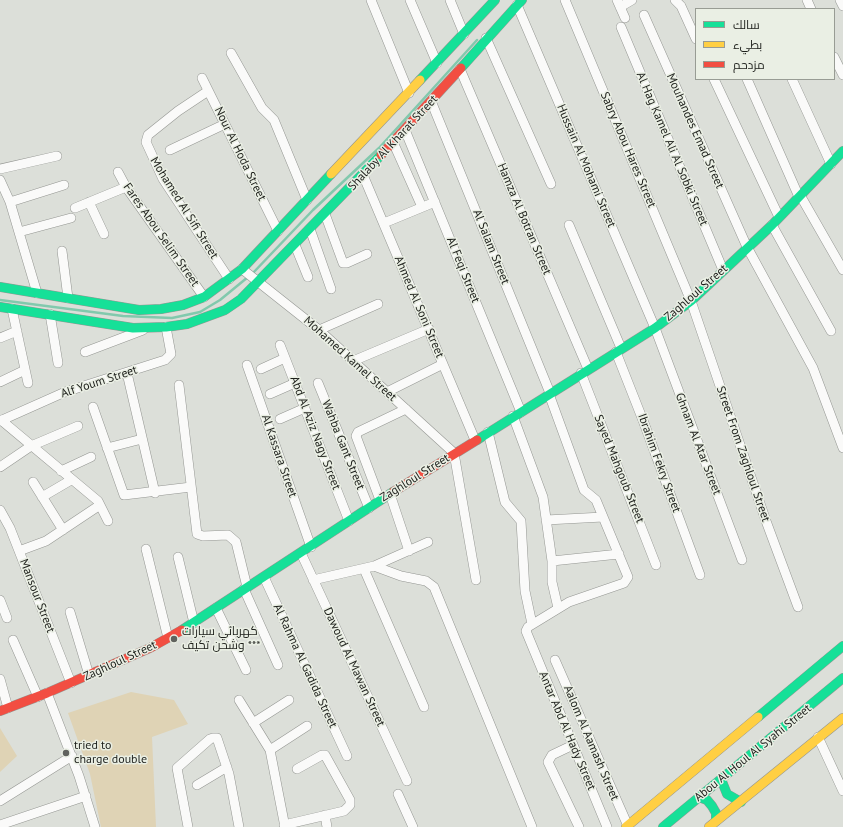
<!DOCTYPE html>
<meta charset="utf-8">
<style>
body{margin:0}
#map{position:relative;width:843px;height:827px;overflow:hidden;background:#dcdfd9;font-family:"PT Sans",Cairo,sans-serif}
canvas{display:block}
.legend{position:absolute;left:695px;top:8px;width:140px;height:72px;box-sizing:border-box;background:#eaefe4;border:1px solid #989c94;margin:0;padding:5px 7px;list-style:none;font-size:12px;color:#1d1f1b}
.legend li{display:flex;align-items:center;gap:8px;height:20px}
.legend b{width:20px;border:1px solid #989c94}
</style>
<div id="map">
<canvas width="843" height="827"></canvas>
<ul class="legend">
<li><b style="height:5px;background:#16e098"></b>سالك</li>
<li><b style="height:5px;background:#ffcf43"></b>بطيء</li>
<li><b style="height:5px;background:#f24e42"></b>مزدحم</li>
</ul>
</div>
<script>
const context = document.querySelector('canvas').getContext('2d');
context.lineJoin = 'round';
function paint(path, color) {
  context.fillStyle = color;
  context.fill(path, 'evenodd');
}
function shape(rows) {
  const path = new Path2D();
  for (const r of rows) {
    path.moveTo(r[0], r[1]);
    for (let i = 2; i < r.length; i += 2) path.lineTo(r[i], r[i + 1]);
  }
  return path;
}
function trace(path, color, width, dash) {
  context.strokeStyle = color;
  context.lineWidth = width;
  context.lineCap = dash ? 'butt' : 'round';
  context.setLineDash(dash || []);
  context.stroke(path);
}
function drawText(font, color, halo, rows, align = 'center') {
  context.font = font + ' "PT Sans",Cairo,sans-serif';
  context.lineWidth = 3;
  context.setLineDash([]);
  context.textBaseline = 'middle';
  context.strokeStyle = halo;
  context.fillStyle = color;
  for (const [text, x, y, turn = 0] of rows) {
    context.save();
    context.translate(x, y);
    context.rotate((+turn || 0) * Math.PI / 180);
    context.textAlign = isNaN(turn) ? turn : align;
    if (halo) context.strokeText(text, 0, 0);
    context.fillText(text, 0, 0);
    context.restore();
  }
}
paint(shape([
 [131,692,174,700,188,724,152,737,156,827,101,827,90,774,68,713],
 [0,728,17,756,0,772]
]), '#dfd3b5');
trace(shape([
 [252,274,313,210,379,148,477,40],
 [0,300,123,316,172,318,200,312,220,300,248,277]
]), '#82c9ad', 2.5);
const street = shape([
 [371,0,409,93],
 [410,0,437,63],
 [450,0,464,34],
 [565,0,691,301,766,521,798,607],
 [617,0,625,18],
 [675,0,681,6,696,39],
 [807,0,811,9],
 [840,0,843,6],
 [517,5,655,328,742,560],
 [620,7,632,0],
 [644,15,747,247,813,368,843,448],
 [621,27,723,270],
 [486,38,551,184],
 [231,53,262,108,274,120,307,200],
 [834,57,843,75],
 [460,69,588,369],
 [202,78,278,231],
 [714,79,779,217],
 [747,79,799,197],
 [792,79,831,164],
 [208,91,178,111,148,135,146,142,163,179,229,279],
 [431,101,550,393],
 [405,130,521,412],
 [393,142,422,207],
 [170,150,225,124],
 [0,169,57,156],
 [118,172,126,187,204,297],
 [363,175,475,440],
 [0,180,10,202,37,293],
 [800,195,843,270],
 [10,202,64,185],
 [89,202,104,234],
 [75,208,126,187],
 [325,214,343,263,347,263,367,254],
 [384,223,435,202],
 [569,225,621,348],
 [772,225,831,331],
 [310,229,331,289],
 [19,232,71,218],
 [295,245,308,277],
 [62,251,68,298],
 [242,269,319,330,454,453,476,580],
 [12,309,28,383],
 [50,314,58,363],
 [319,330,378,304],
 [0,338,17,331],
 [280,345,349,521],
 [85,352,143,330],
 [616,352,644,423,700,575],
 [353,361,429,329],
 [247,365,311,547],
 [261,369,285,358],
 [127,373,155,493],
 [581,373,656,565],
 [0,382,25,370],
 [318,383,369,508],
 [179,385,197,534,203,536,228,535,236,542,247,587],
 [387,392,443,364],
 [270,394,295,383],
 [549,394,584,490,596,500,628,577,624,583,569,602,528,627,526,631,607,827],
 [93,407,124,495,191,487],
 [513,416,543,497,552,561,552,582,558,608],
 [280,419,305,408],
 [1,420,98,501,108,521],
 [0,421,65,392,165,360,171,354,166,327],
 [488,432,505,502,521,521,525,591,532,624],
 [107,448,142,439],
 [0,467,31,446,78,426],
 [61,471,91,457],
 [33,482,63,530],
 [390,494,409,551],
 [42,497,71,480],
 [380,500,356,436,358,432,406,409],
 [0,510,10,528,71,683],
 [546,520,603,517],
 [146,549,168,638],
 [19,551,46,541,100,505],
 [301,553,407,781],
 [178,557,194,623],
 [552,561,619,554],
 [374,566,401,576,426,581,434,587,532,827],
 [364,569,424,707],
 [264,577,347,756],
 [313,580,374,566,428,542],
 [244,589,278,665],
 [0,600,7,618],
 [216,608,246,670],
 [70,612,89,675],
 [13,640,38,697],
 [555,660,628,826],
 [0,679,8,708],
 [47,693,79,776,95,827],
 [239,700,270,750,285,827],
 [253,723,289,700],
 [818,737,843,791],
 [573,745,552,755,548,762,579,827],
 [270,750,307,726],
 [197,785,227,767],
 [398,794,413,827],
 [0,801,72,756],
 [325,815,327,827],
 [0,825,86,796],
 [284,825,344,811,350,805,350,800,325,755,322,755,297,769],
 [188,827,177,768,210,739,213,738,217,738,229,774,239,827]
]);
const fast = shape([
 [461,68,522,0],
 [420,80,495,0],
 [0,287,139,310,161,309,183,305,204,297,242,269,331,174],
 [0,307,133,328,166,327,187,324,225,310,241,299,381,155],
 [477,440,655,328,691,301,772,225,843,151],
 [182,630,393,492],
 [758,717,843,646],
 [721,779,727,794,741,802],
 [699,797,707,800,712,806,716,813,716,821],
 [663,827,843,678]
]);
const slow = shape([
 [331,174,420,80],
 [626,827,758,717],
 [709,827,843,718]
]);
const jam = shape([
 [381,155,461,68],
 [393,492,477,440],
 [0,711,47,693,150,648,182,630]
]);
trace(street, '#949692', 10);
trace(fast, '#949692', 10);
trace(slow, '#949692', 10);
trace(jam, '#949692', 10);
trace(street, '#fafaf9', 9);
trace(fast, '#16e098', 9);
trace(slow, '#ffcf43', 9);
trace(jam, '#f24e42', 9);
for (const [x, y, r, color] of [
 [174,639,4,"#60625e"],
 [66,753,4,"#60625e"]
]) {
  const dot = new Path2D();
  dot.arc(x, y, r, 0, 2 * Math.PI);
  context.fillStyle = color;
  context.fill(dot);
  trace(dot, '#eaefe4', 1.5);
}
drawText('12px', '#1d1f1b', '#eaefe4', [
 ["Mouhandes Emad Street",695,131,66],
 ["Shalaby Al Kharat Street",393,143,-47],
 ["Al Hag Kamel Ali Al Sobki Street",672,149,67],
 ["Sabry Abou Hares Street",628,150,67],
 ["Nour Al Hoda Street",240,154,64],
 ["Hussain Al Mohami Street",586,166,67],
 ["Mohamed Al Sifi Street",184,208,58],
 ["Hamza Al Botran Street",524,219,67],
 ["Fares Abou Selim Street",161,235,55],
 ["Al Salam Street",491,247,68],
 ["Al Feqi Street",463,270,68],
 ["Zaghloul Street",696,293,-41],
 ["Ahmed Al Soni Street",419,307,67],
 ["Mohamed Kamel Street",350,359,42],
 ["Alf Youm Street",99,382,-18],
 ["Abd Al Aziz Nagy Street",315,433,69],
 ["Ghnam Al Atar Street",698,444,69],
 ["Wahba Gant Street",343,445,68],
 ["Street From Zaghloul Street",743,454,71],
 ["Al Kassara Street",279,456,71],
 ["Ibrahim Fekry Street",659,463,70],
 ["Sayed Mahgoub Street",619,469,68],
 ["Zaghloul Street",415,478,-32],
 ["Mansour Street",37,596,69],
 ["Zaghloul Street",120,661,-25],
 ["Al Rahma Al Gadida Street",305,666,65],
 ["Dawoud Al Mawan Street",354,667,65],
 ["Antar Abd Al Hady Street",567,731,67],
 ["Aalom Al Aamash Street",591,743,67],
 ["Abou Al Houl Al Syahi Street",753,753,-39]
]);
drawText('12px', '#1d1f1b', '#eaefe4', [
 ["كهربائي سيارات",182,632],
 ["وشحن تكيف ***",182,646],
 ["tried to",74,746],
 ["charge double",74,760]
], 'left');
</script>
